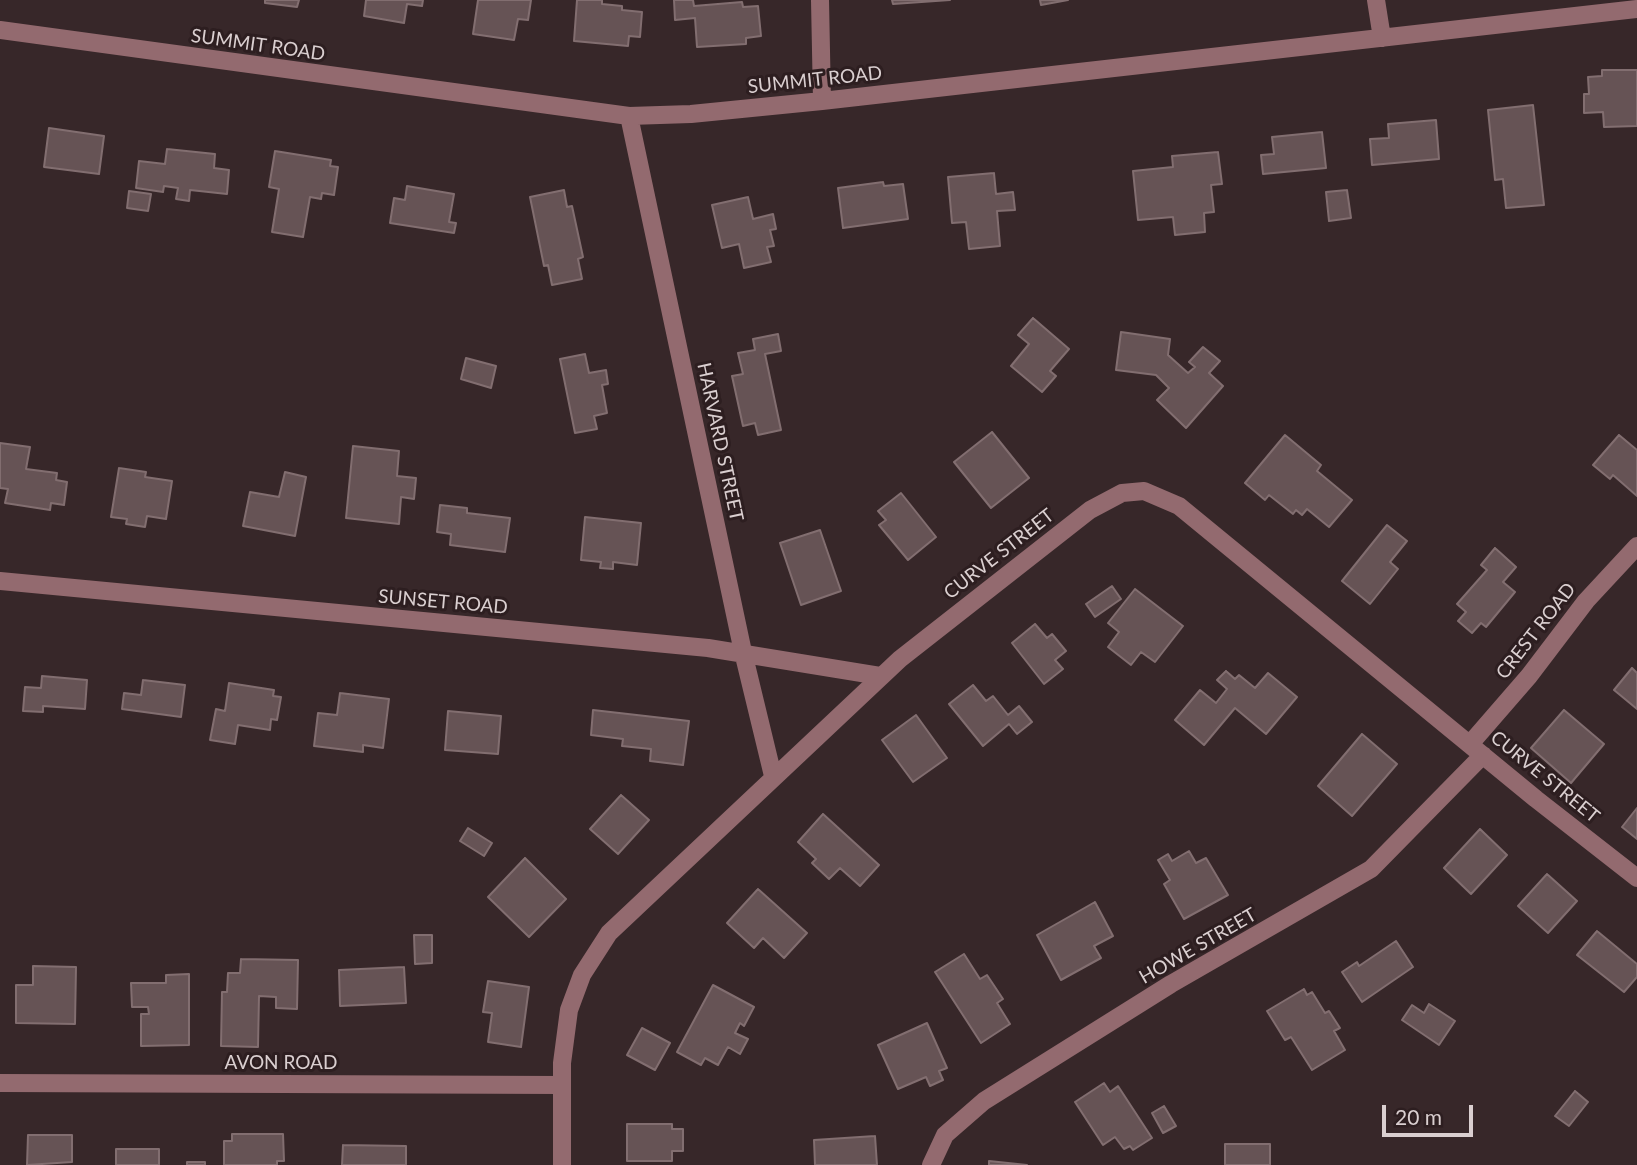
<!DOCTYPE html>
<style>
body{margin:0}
#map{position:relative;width:1637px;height:1165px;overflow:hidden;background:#372729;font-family:Lato,sans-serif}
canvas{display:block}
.scale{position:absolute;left:1382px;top:1105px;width:91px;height:32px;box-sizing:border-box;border:4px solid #dacfd0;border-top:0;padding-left:9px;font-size:21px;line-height:24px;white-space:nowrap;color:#dacfd0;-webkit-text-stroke:5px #2d1e20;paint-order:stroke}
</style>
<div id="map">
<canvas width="1637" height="1165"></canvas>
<div class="scale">20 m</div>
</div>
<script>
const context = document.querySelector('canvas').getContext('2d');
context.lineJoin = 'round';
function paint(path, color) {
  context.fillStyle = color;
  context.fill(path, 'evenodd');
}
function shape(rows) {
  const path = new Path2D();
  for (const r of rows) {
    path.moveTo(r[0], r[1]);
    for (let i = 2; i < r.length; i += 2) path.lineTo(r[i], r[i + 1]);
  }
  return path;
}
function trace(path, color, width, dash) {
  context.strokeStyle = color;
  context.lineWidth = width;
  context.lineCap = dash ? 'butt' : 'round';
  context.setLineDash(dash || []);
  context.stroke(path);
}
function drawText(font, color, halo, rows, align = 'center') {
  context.font = font + ' Lato,sans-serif';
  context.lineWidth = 6;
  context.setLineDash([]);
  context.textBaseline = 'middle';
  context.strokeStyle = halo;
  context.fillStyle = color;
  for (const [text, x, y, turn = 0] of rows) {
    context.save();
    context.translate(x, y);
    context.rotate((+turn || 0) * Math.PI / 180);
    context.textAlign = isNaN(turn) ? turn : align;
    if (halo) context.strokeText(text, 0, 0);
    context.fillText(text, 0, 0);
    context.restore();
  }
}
const building = shape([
 [265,0,299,0,297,7,265,3,265,0],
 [366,0,423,0,422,6,407,4,404,23,364,16,366,0],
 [478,0,531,0,528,20,518,19,514,40,473,34,478,0],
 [577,0,602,0,602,4,622,6,622,10,642,12,640,37,629,36,628,46,574,41,577,0],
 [674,0,693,0,694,6,742,2,743,7,758,6,761,36,746,38,746,44,697,47,695,18,675,20,674,0],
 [892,0,950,0,893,4,892,0],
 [1040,0,1068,0,1041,5,1040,0],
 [1602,70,1637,70,1637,126,1604,127,1603,112,1584,113,1584,94,1589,94,1588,77,1602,76,1602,70],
 [1533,105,1544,205,1506,208,1503,179,1495,180,1488,110,1533,105],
 [1436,120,1439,159,1372,165,1370,139,1389,138,1388,124,1436,120],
 [49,128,104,136,99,174,44,167,49,128],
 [1322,132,1326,168,1263,174,1261,155,1274,154,1272,137,1322,132],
 [167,149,215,154,214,168,229,170,227,194,190,190,189,201,176,199,178,188,164,186,163,192,136,188,139,161,165,164,167,149],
 [275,151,331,160,330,166,338,167,334,195,322,193,321,199,310,197,303,237,272,232,279,189,269,187,275,151],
 [1218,152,1222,184,1211,185,1214,212,1204,213,1205,232,1175,235,1173,217,1138,220,1133,171,1173,167,1172,156,1218,152],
 [994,173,996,194,1013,192,1015,210,997,211,1000,246,969,249,966,222,952,223,948,177,994,173],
 [883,182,884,186,903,184,908,219,843,228,838,188,883,182],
 [407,186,454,194,449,222,456,223,454,233,390,223,394,198,405,200,407,186],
 [564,190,567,207,572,206,583,257,578,259,582,279,552,285,548,265,544,266,530,197,564,190],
 [1347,190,1351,218,1329,221,1326,192,1347,190],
 [129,191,151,194,148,211,127,208,129,191],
 [748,197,753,219,773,214,776,229,770,230,774,246,767,247,771,262,744,268,739,244,722,248,712,205,748,197],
 [1033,318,1069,349,1050,371,1056,376,1042,392,1011,366,1029,344,1018,335,1033,318],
 [1121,332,1170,339,1168,355,1188,373,1195,367,1189,362,1203,347,1220,361,1209,373,1223,386,1186,428,1157,400,1169,388,1156,375,1116,370,1121,332],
 [778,334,781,351,765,354,781,430,758,435,755,423,743,426,732,376,743,374,738,353,755,350,753,339,778,334],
 [585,354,589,373,606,370,608,384,602,385,607,413,594,416,597,429,575,433,560,359,585,354],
 [466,358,496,366,491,388,461,379,466,358],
 [992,432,1029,478,991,508,954,462,992,432],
 [1285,435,1321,465,1317,471,1352,500,1329,527,1307,509,1302,515,1296,510,1293,514,1269,495,1265,500,1245,483,1285,435],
 [1619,435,1637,450,1637,496,1613,475,1610,479,1593,465,1619,435],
 [0,443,30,447,26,469,57,473,56,480,67,482,64,505,51,503,50,510,5,503,8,489,0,488,0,443],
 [353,446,399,451,397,476,416,478,414,499,401,497,399,524,346,518,353,446],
 [119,468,146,472,145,477,172,481,166,519,147,516,145,527,126,524,127,519,111,517,119,468],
 [285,472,306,477,295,536,243,526,250,492,279,497,285,472],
 [901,493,936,537,908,560,879,525,886,520,878,511,901,493],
 [440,505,467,508,467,513,510,518,505,552,450,545,451,534,437,532,440,505],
 [585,517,641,523,637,565,613,562,613,569,600,568,601,562,581,560,585,517],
 [1387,525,1407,541,1390,562,1398,569,1370,604,1342,581,1387,525],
 [820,530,841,591,801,605,780,543,820,530],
 [1495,548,1516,567,1503,582,1515,592,1486,627,1481,623,1472,633,1458,621,1466,612,1457,604,1487,570,1481,565,1495,548],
 [1112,586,1121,599,1095,617,1086,604,1112,586],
 [1135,589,1183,626,1155,662,1141,652,1131,665,1108,647,1119,632,1108,623,1135,589],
 [1035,624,1047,638,1052,634,1066,651,1055,660,1063,669,1044,684,1012,643,1035,624],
 [1632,668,1637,673,1637,709,1614,690,1632,668],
 [1226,671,1235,679,1239,675,1255,688,1268,673,1297,697,1266,734,1235,708,1204,745,1175,720,1200,690,1216,703,1227,689,1217,680,1226,671],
 [42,676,87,680,85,709,43,706,43,712,23,711,25,687,41,688,42,676],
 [143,680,185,685,181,717,122,709,124,693,141,695,143,680],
 [229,683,274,690,273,696,281,697,277,720,271,719,270,730,238,725,235,744,210,740,216,709,225,711,229,683],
 [973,685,986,701,993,696,1008,715,1019,706,1032,722,1017,734,1009,724,983,746,949,704,973,685],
 [340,693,389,699,383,748,363,745,363,752,314,746,318,713,337,715,340,693],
 [593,710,689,721,683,765,650,761,651,749,622,746,623,739,591,735,593,710],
 [1564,710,1604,744,1571,783,1531,748,1564,710],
 [448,711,501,716,498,754,445,750,448,711],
 [916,715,947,758,913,782,882,740,916,715],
 [1362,734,1397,764,1352,816,1318,786,1362,734],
 [621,795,649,820,618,854,590,829,621,795],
 [1637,808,1637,839,1622,827,1637,808],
 [823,814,879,865,860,886,840,868,829,879,812,863,816,859,798,842,823,814],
 [468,828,492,843,484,856,460,841,468,828],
 [1480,829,1507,855,1471,894,1444,868,1480,829],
 [1189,851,1196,863,1206,858,1228,895,1184,919,1164,884,1170,880,1158,860,1168,854,1172,861,1189,851],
 [525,858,566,899,529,937,488,897,525,858],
 [1547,874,1577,901,1548,933,1518,906,1547,874],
 [758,889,807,933,784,958,763,938,754,948,727,923,758,889],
 [1095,902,1113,936,1094,946,1101,958,1061,980,1037,935,1095,902],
 [1597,931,1637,964,1637,977,1624,992,1577,955,1597,931],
 [414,935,432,935,432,963,415,964,414,935],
 [1396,941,1413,967,1362,1002,1342,972,1357,962,1359,966,1396,941],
 [964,954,980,979,987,975,1003,999,997,1003,1010,1024,981,1043,935,972,964,954],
 [241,959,298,960,297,1009,276,1008,276,997,259,996,258,1047,221,1046,222,992,227,992,228,973,240,973,241,959],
 [33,966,76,967,75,1024,16,1023,16,985,33,985,33,966],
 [404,967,406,1003,340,1006,339,970,404,967],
 [189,974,189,1045,141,1046,141,1014,149,1014,148,1007,132,1007,131,983,166,983,166,975,189,974],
 [488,981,529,987,521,1047,488,1042,492,1013,483,1012,488,981],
 [713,985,754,1007,744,1026,740,1023,735,1033,748,1039,740,1054,728,1047,718,1065,705,1058,701,1065,677,1052,713,985],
 [1304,989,1307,995,1312,992,1325,1013,1329,1011,1340,1028,1334,1031,1345,1050,1312,1070,1291,1037,1285,1040,1267,1011,1304,989],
 [1429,1004,1455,1021,1439,1045,1402,1020,1412,1005,1424,1013,1429,1004],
 [927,1023,947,1068,939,1071,943,1080,930,1086,926,1077,898,1089,878,1045,927,1023],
 [642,1028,670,1043,655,1070,627,1055,642,1028],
 [1104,1083,1110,1092,1118,1086,1152,1138,1133,1150,1130,1146,1124,1149,1115,1137,1103,1145,1075,1102,1104,1083],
 [1575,1091,1588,1102,1569,1126,1555,1116,1575,1091],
 [1164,1106,1176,1126,1163,1133,1152,1113,1164,1106],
 [627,1124,672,1124,672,1129,683,1129,683,1151,672,1151,672,1161,627,1161,627,1124],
 [232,1134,283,1134,284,1161,277,1161,277,1165,224,1165,224,1141,232,1141,232,1134],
 [28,1135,72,1135,72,1162,27,1165,28,1135],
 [875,1136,877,1165,815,1165,814,1140,875,1136],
 [1225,1144,1270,1144,1270,1165,1225,1165,1225,1144],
 [343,1145,406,1146,406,1165,342,1165,343,1145],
 [116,1149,159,1149,159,1165,116,1165,116,1149],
 [989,1161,1027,1165,989,1165,989,1161],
 [187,1162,205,1162,205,1165,187,1165,187,1162]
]);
paint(building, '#665355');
trace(building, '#826e70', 2);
trace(shape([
 [820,0,822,101],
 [1376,0,1382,38],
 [0,30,629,116,691,114,822,101,1637,9],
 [629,116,743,652,773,776],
 [0,581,708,648,880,676],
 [1470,744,1529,676,1586,601,1637,546],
 [0,1083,562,1085],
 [562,1165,562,1063,569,1010,582,975,609,933,900,659,1090,510,1122,493,1144,491,1179,506,1536,799,1637,878],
 [931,1165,945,1135,984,1101,1171,984,1371,869,1483,755]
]), '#936a6f', 18);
drawText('19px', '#dacfd0', '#2d1e20', [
 ["SUMMIT ROAD",258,45,8],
 ["SUMMIT ROAD",815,80,-6],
 ["HARVARD STREET",720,442,78],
 ["CURVE STREET",999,554,-38],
 ["SUNSET ROAD",443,602,5],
 ["CREST ROAD",1536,631,-52],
 ["CURVE STREET",1545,777,39],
 ["HOWE STREET",1198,946,-30],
 ["AVON ROAD",281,1063]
]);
</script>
